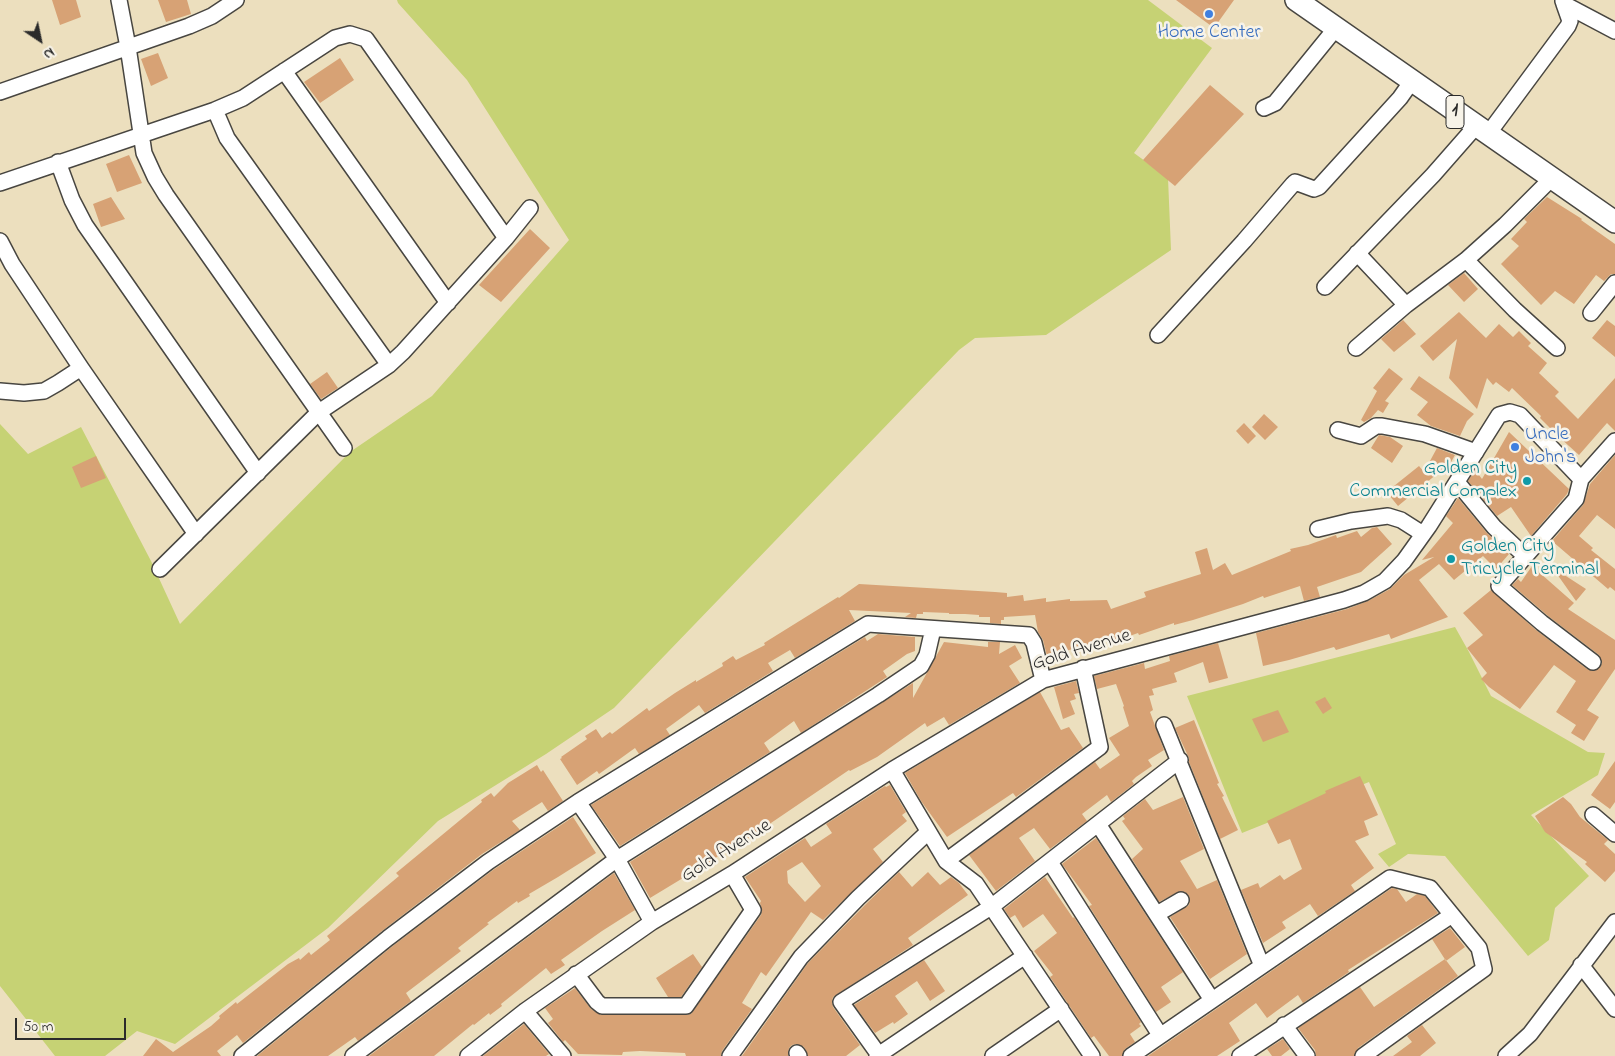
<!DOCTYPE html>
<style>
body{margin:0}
#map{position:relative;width:1615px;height:1056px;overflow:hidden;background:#ecdfbe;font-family:"Indie Flower",sans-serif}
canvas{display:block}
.north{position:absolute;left:15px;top:15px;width:50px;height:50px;-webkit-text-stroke:4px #f7f3e8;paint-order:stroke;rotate:146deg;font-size:14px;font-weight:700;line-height:20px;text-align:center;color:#2b2b2b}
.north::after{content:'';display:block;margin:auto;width:18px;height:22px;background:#2b2b2b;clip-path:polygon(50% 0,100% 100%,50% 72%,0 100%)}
.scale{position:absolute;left:15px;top:1018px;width:111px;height:22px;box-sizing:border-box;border:2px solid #2b2b2b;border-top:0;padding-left:6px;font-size:15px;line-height:18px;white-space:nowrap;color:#2b2b2b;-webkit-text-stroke:4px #f7f3e8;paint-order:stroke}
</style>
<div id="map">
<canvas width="1615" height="1056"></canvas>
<div class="north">N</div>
<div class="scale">50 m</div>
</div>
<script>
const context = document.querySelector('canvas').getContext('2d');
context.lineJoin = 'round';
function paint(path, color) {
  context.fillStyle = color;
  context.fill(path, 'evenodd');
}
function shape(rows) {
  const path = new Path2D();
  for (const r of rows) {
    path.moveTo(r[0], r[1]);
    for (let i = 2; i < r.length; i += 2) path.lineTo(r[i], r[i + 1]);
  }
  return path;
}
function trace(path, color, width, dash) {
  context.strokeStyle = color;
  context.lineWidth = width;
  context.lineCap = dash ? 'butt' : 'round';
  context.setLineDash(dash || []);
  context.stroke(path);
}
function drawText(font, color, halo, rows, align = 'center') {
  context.font = font + ' "Indie Flower",sans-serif';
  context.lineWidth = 5;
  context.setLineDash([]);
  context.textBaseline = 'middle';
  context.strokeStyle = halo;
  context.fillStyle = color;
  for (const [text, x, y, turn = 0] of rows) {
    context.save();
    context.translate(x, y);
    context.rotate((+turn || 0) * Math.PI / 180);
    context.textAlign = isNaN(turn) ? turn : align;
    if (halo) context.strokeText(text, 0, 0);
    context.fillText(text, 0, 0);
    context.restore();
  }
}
paint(shape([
 [397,0,1148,0,1212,48,1134,153,1168,178,1171,250,1046,335,975,338,959,350,614,708,546,754,438,821,328,928,175,1044,137,1031,105,1056,55,1056,0,986,0,424,28,454,81,427,151,561,180,624,350,452,432,396,569,240,467,80,398,3],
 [1455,627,1469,652,1491,696,1588,752,1605,753,1598,775,1531,815,1589,876,1555,908,1549,940,1528,956,1445,856,1408,854,1389,867,1378,854,1396,844,1369,782,1242,833,1187,696]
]), '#c6d274');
paint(shape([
 [52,0,76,0,81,17,60,25],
 [158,0,187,0,191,14,166,22],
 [1176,0,1234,0,1214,28],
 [158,53,168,78,151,86,141,59],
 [340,58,354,80,320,103,304,82],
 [1210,85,1244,114,1175,186,1143,160],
 [129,155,142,183,117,192,106,164],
 [111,197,125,219,101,227,93,204],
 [1547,197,1582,219,1581,220,1615,244,1615,274,1611,274,1604,281,1596,275,1574,304,1555,291,1541,305,1501,264,1519,246,1511,239,1527,222,1524,219],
 [530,229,550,248,501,302,479,285],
 [1464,273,1478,289,1464,302,1448,285],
 [1459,312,1486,338,1499,324,1513,337,1519,331,1531,343,1528,346,1547,363,1539,373,1559,392,1555,396,1578,419,1615,378,1615,431,1607,423,1579,455,1559,437,1540,418,1541,416,1512,388,1509,392,1496,382,1493,385,1487,378,1477,409,1449,378,1457,339,1433,361,1420,346],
 [1403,320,1416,334,1394,352,1381,339],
 [1607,320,1615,326,1615,357,1592,338],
 [1389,368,1403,379,1385,401,1389,403,1383,413,1378,410,1371,418,1364,422,1361,420,1377,391,1373,388],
 [327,372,338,388,321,399,310,384],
 [1419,376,1474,414,1467,421,1460,436,1431,426,1417,415,1428,402,1410,389],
 [1264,414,1278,427,1265,440,1252,427],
 [1244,423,1256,436,1248,444,1236,431],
 [1509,432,1569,489,1567,494,1531,536,1511,507,1497,516,1468,481,1475,470,1482,479],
 [1379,435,1390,437,1403,446,1392,463,1371,448],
 [1437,448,1455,455,1446,471,1443,469,1398,506,1389,495,1389,490,1419,466,1424,472],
 [1615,455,1615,529,1597,515,1579,536,1593,548,1591,550,1615,569,1615,591,1610,587,1608,589,1552,541,1583,505,1590,484],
 [96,456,106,478,81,488,72,467],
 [1458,498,1487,533,1509,554,1496,569,1483,556,1454,580,1439,564,1419,580,1448,617,1391,639,1389,634,1336,650,1334,647,1289,660,1263,666,1256,633,1347,609,1368,601,1390,589,1404,575,1434,557,1422,560,1453,523,1446,516],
 [1377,527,1392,544,1361,572,1317,587,1320,597,1304,601,1300,586,1264,598,1263,596,1243,604,1193,620,1174,625,1174,623,1139,635,1138,633,1124,638,1123,637,1108,642,1108,640,1092,646,1091,644,1047,656,1043,640,1038,632,1035,615,1004,617,1004,620,1001,620,1001,624,990,623,990,617,979,617,979,615,965,614,949,614,949,613,923,612,923,614,917,614,916,618,905,617,911,613,849,610,855,621,795,658,790,650,768,663,773,671,705,713,699,705,666,729,670,735,639,754,635,748,599,774,597,771,577,785,560,759,562,758,561,757,587,739,585,736,596,729,602,738,610,732,612,734,647,708,649,711,675,693,696,680,696,682,723,666,722,663,733,656,736,660,765,645,764,643,838,597,839,598,859,584,995,592,1007,593,1007,597,1023,595,1024,601,1046,598,1046,602,1070,599,1070,601,1107,600,1111,609,1146,597,1144,592,1201,574,1195,552,1207,548,1213,570,1225,563,1232,575,1291,551,1290,549,1308,545,1336,535,1337,538,1357,531,1361,537,1372,528],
 [1532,566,1574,603,1568,609,1615,640,1615,669,1587,710,1599,717,1584,741,1571,733,1576,725,1556,712,1576,681,1554,665,1520,709,1489,687,1481,679,1487,673,1467,648,1483,635,1463,613,1491,590,1536,630,1587,669,1592,671,1600,668,1602,663,1599,655,1548,616,1512,585,1518,579,1521,582],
 [1552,567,1586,589,1576,601],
 [878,634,915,637,915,651,907,654,883,671,887,677,801,733,794,721,764,743,770,752,620,846,591,805,865,637,867,641],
 [944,642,988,647,988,642,1000,642,999,654,1015,645,1022,658,1009,666,1020,683,949,725,944,717,927,727,925,723,877,757,850,771,849,770,743,842,718,856,703,868,684,880,683,878,650,898,630,862,913,683,913,698],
 [1218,643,1228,678,1209,683,1203,662,1174,673,1177,682,1152,689,1154,695,1149,696,1153,710,1150,712,1164,750,1148,760,1152,766,1136,777,1132,781,1134,784,1111,802,1107,795,1082,814,1087,821,1050,849,1034,828,1019,838,1035,861,996,891,969,855,1095,762,1100,769,1120,755,1109,738,1129,726,1123,707,1124,706,1116,684,1097,689,1094,676,1144,663,1145,669,1170,661,1169,656],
 [1076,681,1079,693,1074,694,1076,699,1070,701,1075,714,1063,719,1054,687],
 [1040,692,1061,730,1069,727,1083,748,1016,797,1013,793,947,837,921,801,905,773],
 [1325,697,1332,708,1323,714,1315,702],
 [1278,710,1289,732,1263,742,1252,719],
 [1194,720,1219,783,1217,784,1224,796,1222,797,1238,830,1220,839,1189,762,1189,758,1175,728],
 [1615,761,1615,802,1610,809,1591,795],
 [537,765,541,772,543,770,563,801,548,811,542,802,512,821,520,830,482,854,382,931,243,1043,237,1035,217,1051,221,1056,143,1056,156,1039,173,1052,211,1026,220,1018,219,1016,236,1002,237,1004,288,964,299,958,300,960,309,952,311,955,330,940,327,936,399,876,396,873,482,802,481,800,491,793,494,797,508,783],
 [1360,776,1378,815,1364,821,1369,835,1355,841,1374,868,1351,885,1355,891,1318,916,1310,904,1282,922,1286,928,1263,943,1241,890,1258,883,1260,888,1280,875,1284,880,1302,869,1290,839,1278,844,1267,821,1326,793,1325,791],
 [890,785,906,812,902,815,907,821,873,849,883,862,821,922,823,920,811,912,766,976,761,972,742,1003,752,1009,722,1051,721,1056,686,1056,685,1053,640,1051,623,1052,622,1055,578,1054,565,1040,563,1042,548,1023,553,1019,545,1008,575,988,591,1009,601,1015,686,1015,691,1014,761,915,762,910,760,903,761,901,745,877,805,838,811,847,832,833,826,824,885,786,886,787],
 [802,862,821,886,805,902,788,883,787,871],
 [1183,797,1204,849,1180,861,1197,889,1217,880,1247,954,1210,979,1170,917,1189,905,1190,900,1189,896,1185,892,1180,891,1159,902,1132,859,1143,849,1122,821,1125,819,1123,816,1145,799,1153,810],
 [1563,797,1571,804,1580,817,1608,840,1604,844,1615,854,1615,871,1605,882,1585,864,1587,862,1545,832,1535,816],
 [573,817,596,853,558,877,529,894,530,896,518,903,517,901,487,923,489,924,458,948,461,951,406,993,411,1001,358,1041,355,1037,328,1056,257,1056,394,945,493,870],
 [1096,838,1183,972,1161,987,1171,1002,1156,1012,1089,906,1092,905,1062,864],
 [899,872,912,887,928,872,940,885,951,877,959,883,968,895,908,938,913,945,833,997,832,1002,833,1007,860,1045,846,1056,808,1056,804,1047,797,1044,792,1045,789,1048,788,1056,742,1056,808,963,865,905],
 [614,873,635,910,602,931,561,960,565,965,551,974,546,968,501,1004,502,1006,490,1015,489,1013,474,1025,473,1024,434,1056,369,1056],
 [1045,877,1073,918,1074,917,1141,1022,1139,1024,1141,1026,1130,1034,1135,1042,1125,1049,1122,1056,1109,1056,1094,1036,1091,1038,1050,977,1053,975,1034,951,1057,933,1043,914,1023,928,1015,915,1010,918,1004,909],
 [1392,888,1397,889,1406,902,1417,894,1425,896,1438,913,1348,970,1349,972,1303,1003,1298,995,1267,1018,1256,1003,1229,1023,1240,1041,1217,1056,1148,1056],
 [1450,928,1465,947,1446,961,1432,939],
 [693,954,702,967,681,997,668,997,656,978],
 [1445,959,1458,976,1358,1048,1354,1056,1316,1056,1315,1050,1298,1028,1360,987,1374,1007],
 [924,960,945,991,930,1001,917,981,895,996,908,1014,894,1024,893,1022,875,1033,854,1005],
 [524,1024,549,1054,546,1056,483,1056],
 [1422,1025,1436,1043,1420,1056,1393,1056,1412,1042,1407,1036],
 [1283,1039,1290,1049,1281,1056,1272,1056,1267,1049]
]), '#d7a275');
const minor = shape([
 [119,0,128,47,144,153,155,177,166,195,344,448],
 [1563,1,1564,4,1615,31],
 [284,71,448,303],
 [0,92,189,26,212,16,236,0],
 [1264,108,1275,103,1336,28],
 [215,110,227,138,389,365],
 [1488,134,1568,26,1570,21,1564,4],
 [58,162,72,200,85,225,258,473],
 [0,183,215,110,243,98,335,38,350,34,366,39,506,238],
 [0,241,12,264,81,368,196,534],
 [1357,253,1406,305],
 [1466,260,1515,310,1557,348],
 [1325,287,1433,175,1476,126],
 [1591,313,1615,283],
 [1158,335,1244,241,1293,184,1295,182,1314,189,1319,187,1400,98,1412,81],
 [1356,348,1406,305,1466,260,1505,225,1552,178],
 [0,391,24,393,44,391,58,383,81,368],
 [1338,430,1361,436,1376,426,1382,426,1425,434,1476,452],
 [1581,479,1576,499,1499,586,1542,623,1593,662],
 [1457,482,1494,527,1525,556],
 [1318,529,1351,521,1388,516,1401,520,1423,534],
 [160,569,319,412,389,365,403,352,506,238,530,208],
 [1164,725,1262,966],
 [892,770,946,861,976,884,1092,1056],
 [578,802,617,859,652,922],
 [1593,815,1615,834],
 [1098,824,1212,1000],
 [946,861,1100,747,1083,668],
 [1050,862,1160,1035],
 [1157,914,1181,900],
 [1581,965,1615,1009],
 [576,974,597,1002,602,1006,686,1006,753,910,732,874],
 [525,1011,563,1056],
 [1284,1025,1307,1056],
 [797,1053,799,1056],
 [879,1055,841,1002,991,907,1180,760],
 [242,1056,388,938,488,862,578,802,868,624,1029,635,1034,643,1043,680],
 [353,1056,617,859,878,695,921,666,927,655,933,629],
 [468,1056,525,1011,652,922,732,874,892,770,1043,680,1344,600,1364,593,1385,581,1404,561,1429,526,1499,415,1510,412,1520,415,1581,479,1615,441],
 [730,1056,801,957,858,898,928,832],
 [877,1056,1025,956],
 [993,1056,1061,1009],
 [1131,1056,1390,878,1430,888,1479,948,1484,969,1363,1056],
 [1240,1056,1452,915],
 [1506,1056,1530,1034,1615,922]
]);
const highway = shape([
 [1296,0,1615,222]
]);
trace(minor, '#484641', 18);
trace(highway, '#484641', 24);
trace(minor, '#fff', 15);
trace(highway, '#fff', 21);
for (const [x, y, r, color] of [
 [1209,14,5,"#3f7fe0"],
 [1515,447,5,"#3f7fe0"],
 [1527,481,5,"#0f9aa8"],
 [1451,559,5,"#0f9aa8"]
]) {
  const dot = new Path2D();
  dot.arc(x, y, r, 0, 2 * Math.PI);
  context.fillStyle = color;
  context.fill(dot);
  trace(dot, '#f7f3e8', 2);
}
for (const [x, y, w] of [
 [1455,112,18]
]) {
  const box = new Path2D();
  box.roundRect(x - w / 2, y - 16.5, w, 33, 4);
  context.fillStyle = '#f7f3e8';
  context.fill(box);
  trace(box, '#2b2b2b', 1);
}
drawText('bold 19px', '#2b2b2b', null, [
 ["1",1455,112]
]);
drawText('20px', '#366cbe', '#f7f3e8', [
 ["Home Center",1209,34],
 ["Uncle",1525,436,"left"],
 ["John's",1525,459,"left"]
]);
drawText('20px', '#0d838f', '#f7f3e8', [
 ["Golden City",1517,470],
 ["Commercial Complex",1517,493],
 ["Golden City",1461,548,"left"],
 ["Tricycle Terminal",1461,571,"left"]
], 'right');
drawText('20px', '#2b2b2b', '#f7f3e8', [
 ["Gold Avenue",1082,651,-17],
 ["Gold Avenue",727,852,-32]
]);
</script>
